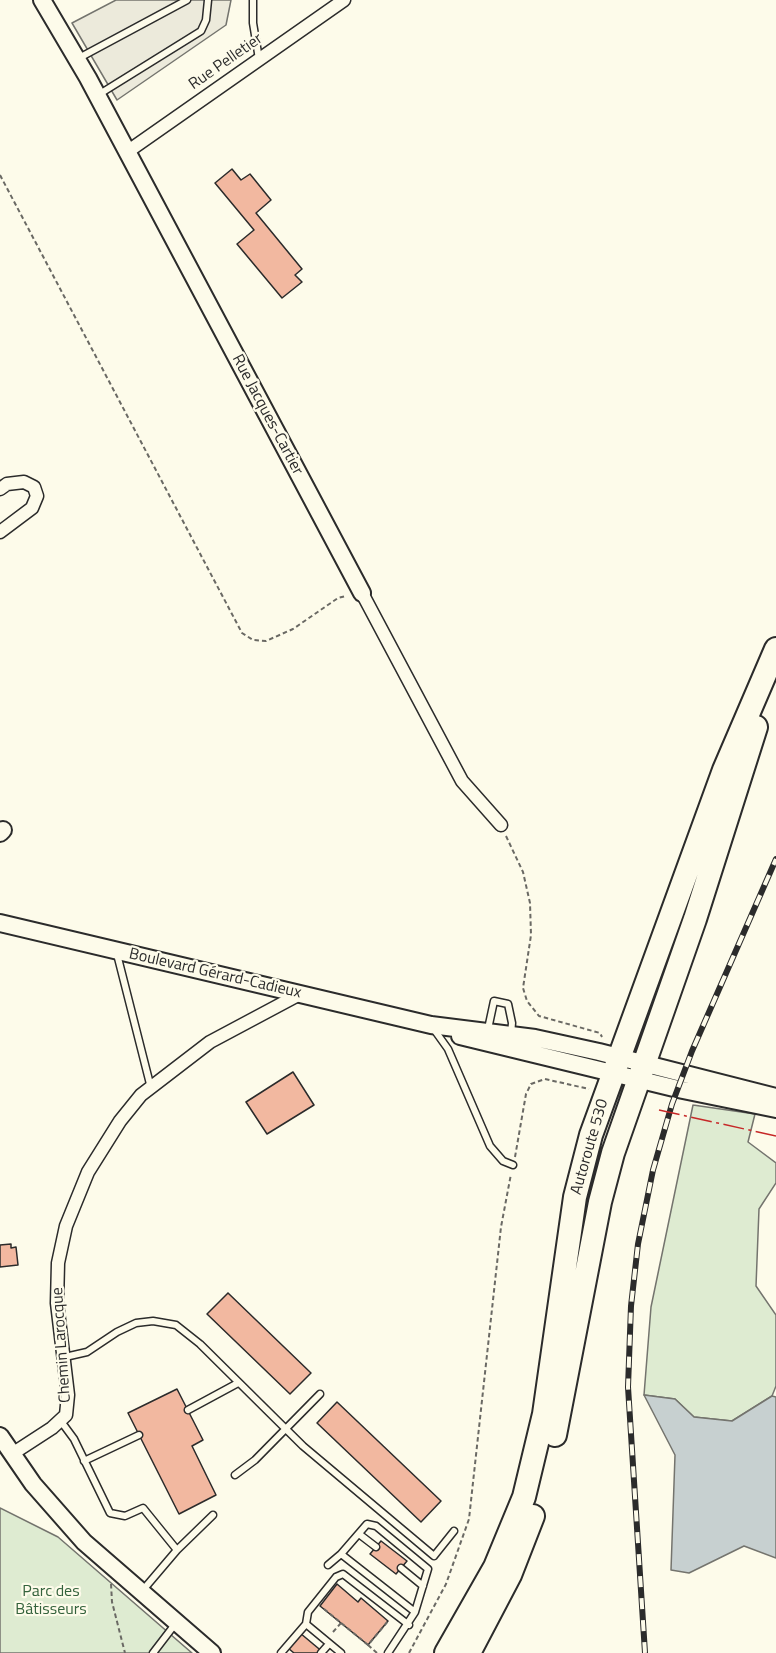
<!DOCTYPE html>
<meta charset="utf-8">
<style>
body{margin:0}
canvas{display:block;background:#fdfbea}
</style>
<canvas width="776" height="1653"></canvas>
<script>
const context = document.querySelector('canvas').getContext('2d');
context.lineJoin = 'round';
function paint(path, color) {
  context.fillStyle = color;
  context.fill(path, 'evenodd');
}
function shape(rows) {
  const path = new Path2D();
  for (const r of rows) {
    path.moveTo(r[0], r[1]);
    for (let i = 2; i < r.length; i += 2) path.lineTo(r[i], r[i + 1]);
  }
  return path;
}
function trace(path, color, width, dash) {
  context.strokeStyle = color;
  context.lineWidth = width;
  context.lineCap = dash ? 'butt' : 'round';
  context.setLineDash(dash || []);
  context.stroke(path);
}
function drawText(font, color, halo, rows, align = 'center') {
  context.font = font + ' "Titillium Web",sans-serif';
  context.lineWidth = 4.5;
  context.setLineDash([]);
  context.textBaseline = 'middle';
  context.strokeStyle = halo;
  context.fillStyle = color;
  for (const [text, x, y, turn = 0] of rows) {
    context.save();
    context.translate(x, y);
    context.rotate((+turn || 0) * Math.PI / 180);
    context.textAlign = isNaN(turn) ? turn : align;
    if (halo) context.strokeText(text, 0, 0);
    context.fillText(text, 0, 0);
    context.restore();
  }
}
const green = shape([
 [693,1105,755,1114,748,1142,776,1163,776,1183,759,1209,756,1286,776,1315,776,1386,772,1396,732,1421,694,1417,675,1399,644,1395,651,1307,693,1105],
 [0,1508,58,1537,192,1653,0,1653,0,1508]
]);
paint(green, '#deebd1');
trace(green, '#74746e', 1.5);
const parking = shape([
 [116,0,231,0,226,25,117,100,72,23,116,0]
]);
paint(parking, '#eceadb');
trace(parking, '#74746e', 1.5);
const water = shape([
 [644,1395,675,1399,694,1417,732,1421,772,1396,776,1397,776,1558,744,1546,689,1573,671,1570,675,1455,644,1395]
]);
paint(water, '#c7d0d0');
trace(water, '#74746e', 1.5);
const building = shape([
 [232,169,241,180,250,174,271,200,256,213,302,269,295,275,302,282,282,298,237,244,254,230,215,183,232,169],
 [293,1072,314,1105,267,1134,246,1102,293,1072],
 [11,1244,11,1248,16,1247,18,1265,0,1267,0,1245,11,1244],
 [228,1293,311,1373,290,1394,207,1314,228,1293],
 [177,1389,203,1440,192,1446,216,1495,179,1514,128,1413,177,1389],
 [337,1402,441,1501,421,1522,317,1423,337,1402],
 [381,1541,407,1561,396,1574,370,1554,381,1541],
 [337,1584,358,1602,361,1598,388,1621,368,1645,320,1606,337,1584],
 [300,1633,324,1653,294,1653,288,1648,300,1633]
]);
paint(building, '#f2b8a0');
trace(building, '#2b2b2b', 1.5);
const lane = shape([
 [253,0,253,23,259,59],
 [79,58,187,0],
 [98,95,201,31,206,20,208,0],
 [117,954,151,1088],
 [433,1028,448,1049,490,1146,503,1161,513,1165],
 [488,1029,494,1001,508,1004,512,1023,511,1034],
 [65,1357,87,1352,117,1332,136,1323,153,1321,176,1325,200,1344,303,1446,434,1556,454,1531],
 [188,1410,238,1383],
 [60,1420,74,1439,110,1513,125,1516,143,1508,177,1550,143,1590],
 [84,1461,139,1435],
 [235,1475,255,1460,320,1394],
 [359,1534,376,1547],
 [177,1550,213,1515],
 [328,1565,341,1554],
 [401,1568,423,1586],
 [306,1624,308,1612,336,1577,343,1574,409,1625],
 [153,1653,176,1623],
 [281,1653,306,1624,341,1653],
 [321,1653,329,1644],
 [388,1653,415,1612,341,1554,367,1524,376,1526,428,1569,415,1612]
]);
const street = shape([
 [127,152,344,0],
 [0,489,7,484,24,482,34,487,37,496,32,508,0,532],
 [362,593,462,781,501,825],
 [12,1454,52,1428,66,1415,68,1395,57,1303,58,1263,66,1226,88,1172,120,1121,141,1095,210,1042,300,994]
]);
const secondary = shape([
 [42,0,88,78,362,593],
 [0,833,3,830],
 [0,923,431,1025,535,1038,599,1052,776,1097],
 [460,1036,678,1089,776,1109],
 [0,1436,33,1484,84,1542,212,1653]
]);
const highway = shape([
 [555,1435,600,1202,613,1153,695,919,756,727],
 [446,1653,495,1567,524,1497,544,1414,575,1197,591,1135,724,770,776,649],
 [469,1653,510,1575,533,1516]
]);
trace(lane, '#2b2b2b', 9);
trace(street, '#2b2b2b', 15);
trace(secondary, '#2b2b2b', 20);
trace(highway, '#2b2b2b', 26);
trace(shape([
 [0,175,242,633,253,640,266,641,293,629,338,598,346,596],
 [506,836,523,872,530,903,531,935,523,988,527,1001,539,1016,600,1033,602,1037],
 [515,1157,526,1094,531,1084,545,1079,589,1089],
 [111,1584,112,1602,125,1653],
 [324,1609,368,1645,389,1620],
 [333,1632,341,1623],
 [368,1645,377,1653],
 [409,1653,446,1584,469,1519,501,1227,511,1174]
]), '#6a6964', 2, [4.5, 3]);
trace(lane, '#fdfbea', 6);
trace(street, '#fdfbea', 12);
trace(secondary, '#fdfbea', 16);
trace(highway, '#fdfbea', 22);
const rail = shape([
 [645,1653,628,1387,631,1306,638,1244,653,1170,672,1104,692,1051,776,859]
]);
trace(rail, '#2b2b2b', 6);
trace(rail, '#fdfbea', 4, [11]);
trace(shape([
 [659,1110,776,1136]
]), '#c62828', 1.5, [21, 4.5, 3, 4.5]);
drawText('16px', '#2b2b2b', '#fdfbea', [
 ["Rue Pelletier",226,62,-35],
 ["Rue Jacques-Cartier",267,415,62],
 ["Boulevard Gérard-Cadieux",215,974,13],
 ["Autoroute 530",590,1147,-74],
 ["Chemin Larocque",62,1345,-94]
]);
drawText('16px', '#34623c', '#fdfbea', [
 ["Parc des",51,1592],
 ["Bâtisseurs",51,1610]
]);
</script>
